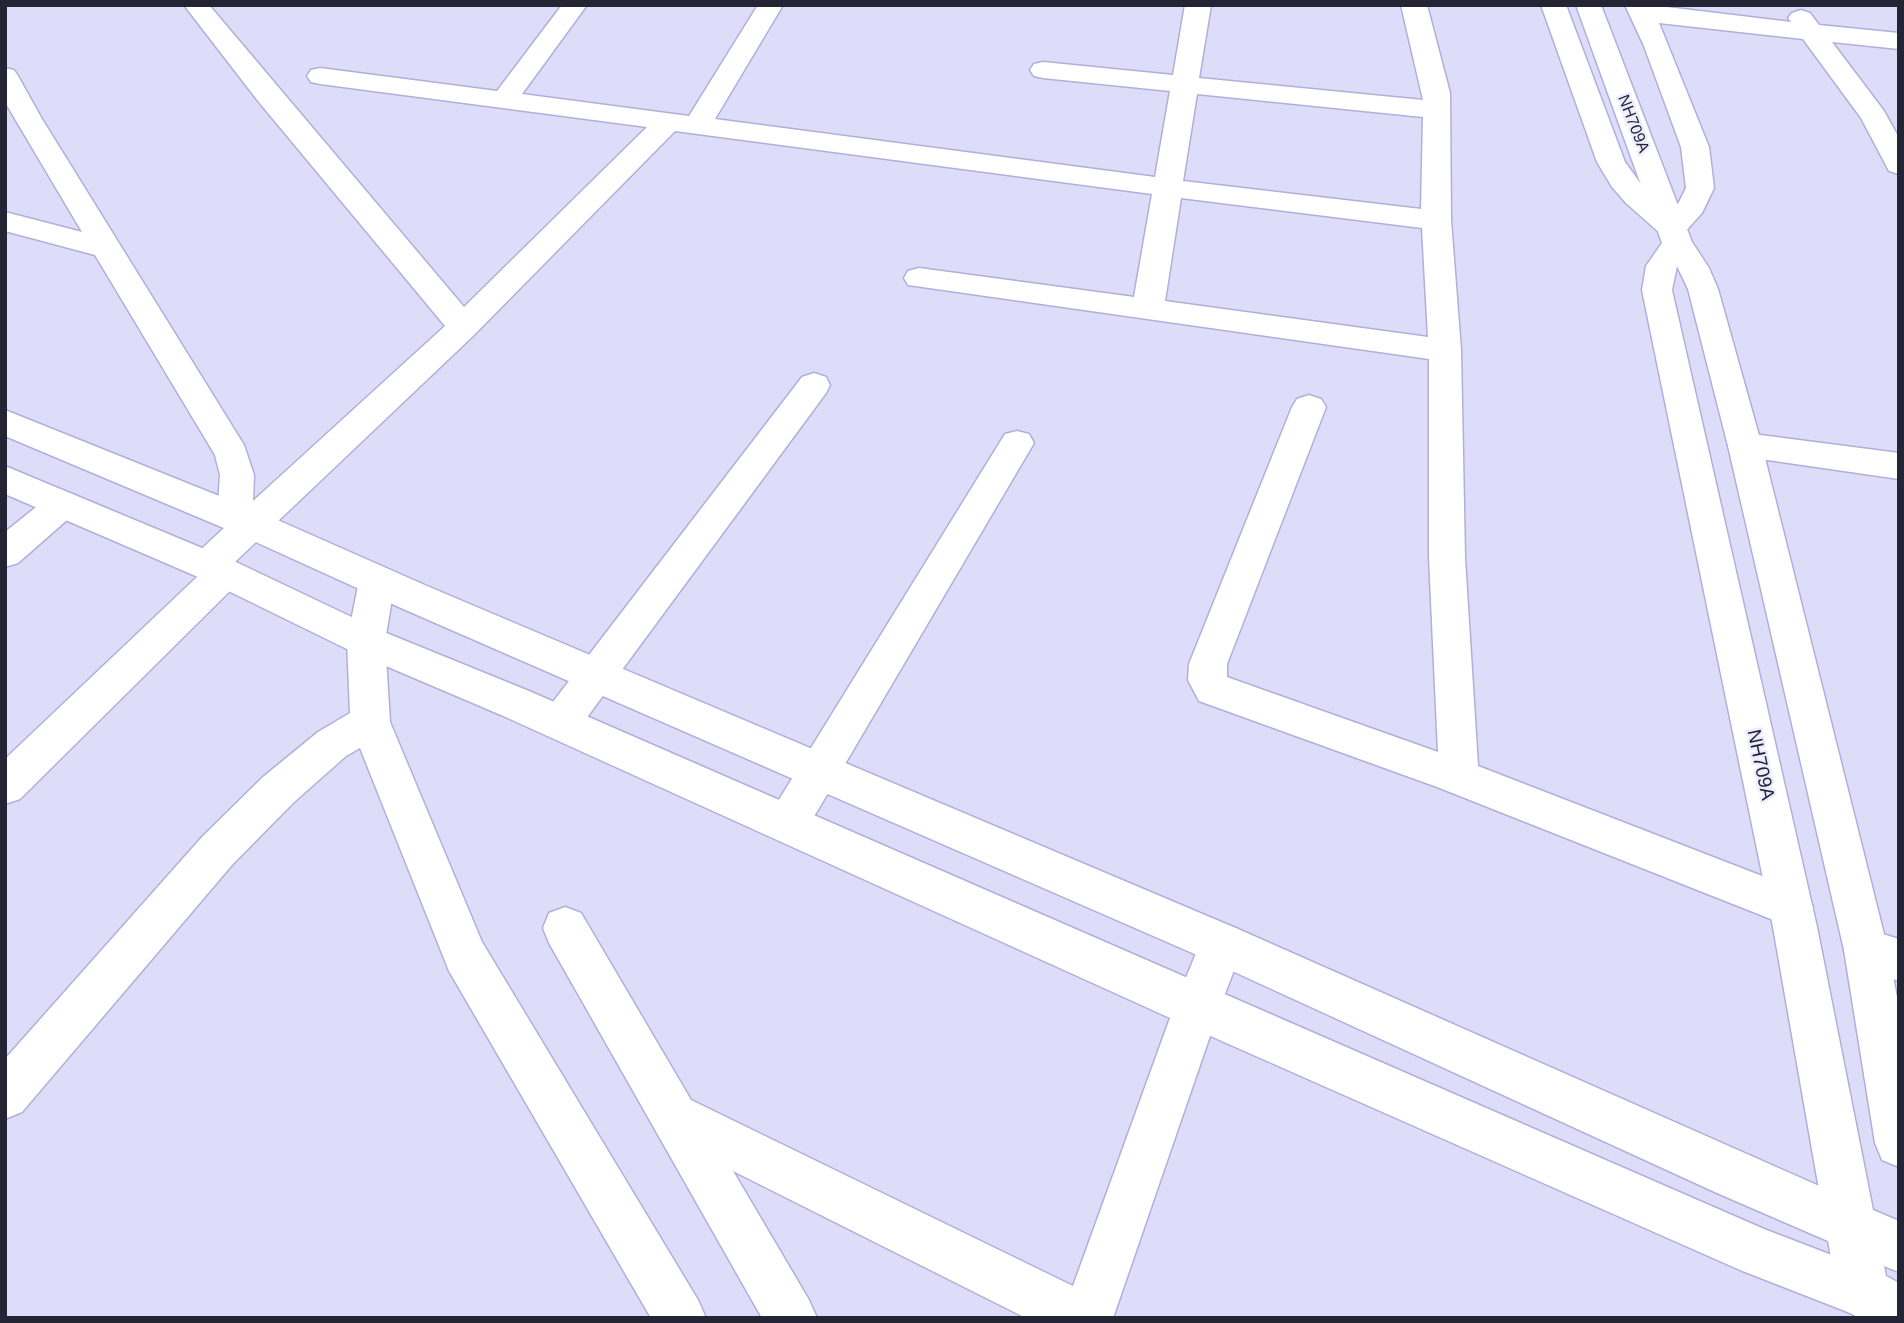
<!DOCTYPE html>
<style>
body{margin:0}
#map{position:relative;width:1904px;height:1323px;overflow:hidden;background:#deddf9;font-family:Arial,sans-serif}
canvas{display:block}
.frame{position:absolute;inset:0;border:7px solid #252435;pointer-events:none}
</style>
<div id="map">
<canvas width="1904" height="1323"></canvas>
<div class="frame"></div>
</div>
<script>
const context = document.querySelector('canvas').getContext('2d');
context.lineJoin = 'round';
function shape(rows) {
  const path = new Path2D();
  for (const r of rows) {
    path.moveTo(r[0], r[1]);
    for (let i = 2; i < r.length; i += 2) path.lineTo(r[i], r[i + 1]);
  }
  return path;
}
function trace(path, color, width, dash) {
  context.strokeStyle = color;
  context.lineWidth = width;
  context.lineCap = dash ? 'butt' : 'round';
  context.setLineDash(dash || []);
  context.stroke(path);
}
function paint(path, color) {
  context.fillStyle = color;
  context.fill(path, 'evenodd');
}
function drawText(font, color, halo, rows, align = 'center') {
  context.font = font + ' Arial,sans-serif';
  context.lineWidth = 5;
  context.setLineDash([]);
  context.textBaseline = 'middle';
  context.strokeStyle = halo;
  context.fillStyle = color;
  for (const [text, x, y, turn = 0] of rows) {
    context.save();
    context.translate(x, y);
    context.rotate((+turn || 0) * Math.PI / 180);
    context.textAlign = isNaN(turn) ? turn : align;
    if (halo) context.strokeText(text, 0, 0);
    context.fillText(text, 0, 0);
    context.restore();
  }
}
const minor = shape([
 [184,5,209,5,464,307,647,127,320,84,311,82,307,76,311,70,320,68,497,91,562,5,587,5,522,94,689,116,758,5,783,5,715,119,1155,177,1170,91,1043,78,1034,76,1030,70,1034,64,1043,62,1173,75,1185,5,1211,5,1199,78,1423,100,1401,5,1427,5,1450,93,1451,220,1461,350,1465,558,1478,766,1806,893,1813,907,1806,921,1791,927,1437,787,1199,701,1188,680,1189,664,1292,407,1297,399,1309,395,1321,399,1326,407,1227,664,1227,677,1438,752,1429,558,1429,359,908,285,904,278,908,271,919,268,1134,297,1152,194,675,131,474,335,235,562,243,573,238,583,20,799,5,804,5,759,198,576,190,565,195,555,224,528,217,518,220,475,215,455,95,255,5,231,5,212,82,232,5,102,5,68,14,70,18,76,42,119,244,445,254,475,253,501,445,326,258,101,184,5],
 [1197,94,1423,117,1421,209,1183,181,1197,94],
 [1181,198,1422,228,1428,337,1165,301,1181,198],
 [1541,5,1566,5,1625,162,1646,191,1671,211,1679,202,1686,188,1681,147,1644,46,1625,5,1650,5,1791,22,1788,18,1792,13,1801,10,1810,13,1819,25,1899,33,1899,49,1832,42,1884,111,1899,138,1899,174,1889,171,1861,118,1803,39,1659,23,1709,147,1714,188,1702,213,1682,235,1672,237,1662,235,1626,203,1612,187,1597,162,1541,5],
 [814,373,826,377,830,385,826,393,574,735,560,740,546,735,540,723,546,711,802,377,814,373],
 [1017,431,1029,434,1034,443,802,837,787,843,772,837,766,824,772,811,1005,434,1017,431],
 [1745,433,1899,453,1899,479,1733,455,1728,446,1733,437,1745,433],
 [63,491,75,495,81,504,75,513,18,563,5,567,5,532,51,495,63,491],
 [377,566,390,571,395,581,385,641,390,722,482,942,698,1300,706,1318,651,1318,449,971,360,748,346,756,293,803,232,865,22,1112,5,1119,5,1059,202,837,263,777,318,732,350,713,347,641,359,581,364,571,377,566],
 [565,907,581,913,691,1100,1073,1286,1174,1007,1206,929,1222,923,1238,929,1244,944,1220,1007,1113,1318,1026,1318,733,1171,809,1300,817,1318,762,1318,549,943,543,928,549,913,565,907],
 [1866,929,1899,939,1899,981,1850,965,1844,950,1850,935,1866,929]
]);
const major = shape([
 [5,410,264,514,427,586,1238,929,1869,1208,1876,1226,1869,1244,1851,1251,1717,1193,1206,959,401,608,238,534,5,436,5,410],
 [5,466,238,563,379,630,529,691,1764,1229,1881,1274,1889,1292,1881,1310,1863,1318,1740,1270,1181,1023,501,715,353,652,212,583,5,494,5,466]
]);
const highway = shape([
 [1576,5,1601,5,1692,242,1709,268,1718,289,1762,446,1888,950,1899,1008,1899,1167,1882,1160,1875,1143,1844,950,1728,446,1688,289,1677,266,1672,290,1817,927,1873,1210,1899,1221,1899,1272,1884,1266,1886,1276,1899,1283,1899,1318,1859,1318,1845,1310,1837,1292,1773,927,1642,290,1646,266,1662,243,1576,5]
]);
trace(minor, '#b0afdb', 3);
trace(major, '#b0afdb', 3);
trace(highway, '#b0afdb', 3);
paint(minor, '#fff');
paint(major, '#fff');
paint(highway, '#fff');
drawText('16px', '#252435', '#ececfe', [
 ["NH709A",1633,124,69]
]);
drawText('19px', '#252435', '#ececfe', [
 ["NH709A",1760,765,78]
]);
</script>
